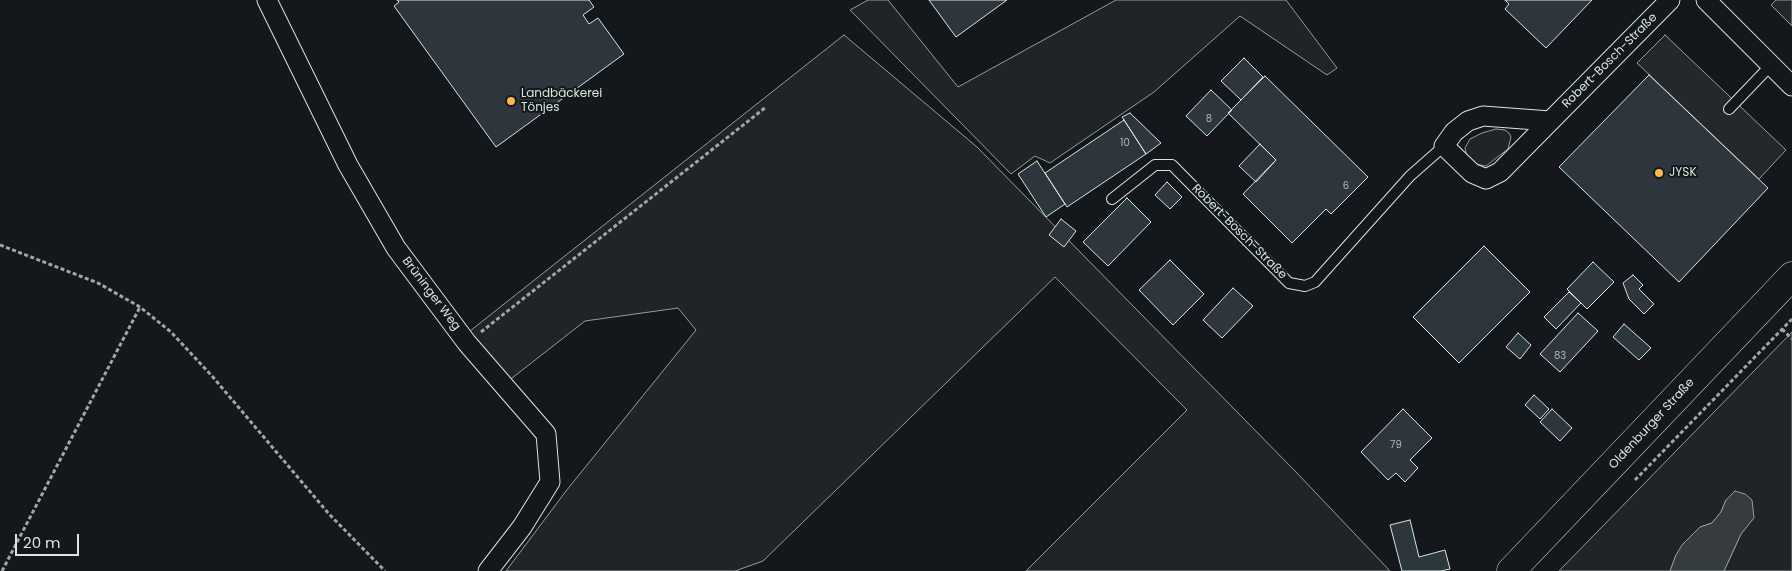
<!DOCTYPE html>
<meta charset="utf-8">
<style>
body{margin:0}
#map{position:relative;width:1792px;height:571px;overflow:hidden;background:#14181c;font-family:Poppins,sans-serif}
canvas{display:block}
.scale{position:absolute;left:15px;top:534px;width:64px;height:22px;box-sizing:border-box;border:2px solid #d8e6dc;border-top:0;padding-left:6px;font-size:15px;line-height:18px;white-space:nowrap;color:#d8e6dc;-webkit-text-stroke:4px #14181c;paint-order:stroke}
</style>
<div id="map">
<canvas width="1792" height="571"></canvas>
<div class="scale">20 m</div>
</div>
<script>
const context = document.querySelector('canvas').getContext('2d');
context.lineJoin = 'round';
function paint(path, color) {
  context.fillStyle = color;
  context.fill(path, 'evenodd');
}
function shape(rows) {
  const path = new Path2D();
  for (const r of rows) {
    path.moveTo(r[0], r[1]);
    for (let i = 2; i < r.length; i += 2) path.lineTo(r[i], r[i + 1]);
  }
  return path;
}
function trace(path, color, width, dash) {
  context.strokeStyle = color;
  context.lineWidth = width;
  context.lineCap = dash ? 'butt' : 'round';
  context.setLineDash(dash || []);
  context.stroke(path);
}
function drawText(font, color, halo, rows, align = 'center') {
  context.font = font + ' Poppins,sans-serif';
  context.lineWidth = 4;
  context.setLineDash([]);
  context.textBaseline = 'middle';
  context.strokeStyle = halo;
  context.fillStyle = color;
  for (const [text, x, y, turn = 0] of rows) {
    context.save();
    context.translate(x, y);
    context.rotate((+turn || 0) * Math.PI / 180);
    context.textAlign = isNaN(turn) ? turn : align;
    if (halo) context.strokeText(text, 0, 0);
    context.fillText(text, 0, 0);
    context.restore();
  }
}
const green = shape([
 [868,0,888,0,958,87,1116,0,1286,0,1337,68,1327,75,1240,16,1154,92,1050,163,1035,156,1011,174,850,10,868,0],
 [844,35,977,147,1296,472,1390,571,1026,571,1187,410,1055,277,763,561,735,571,506,571,566,491,696,330,678,308,585,321,507,382,470,331,844,35],
 [1496,129,1505,130,1509,133,1511,137,1508,149,1486,166,1475,164,1467,157,1465,148,1470,139,1482,133,1496,129],
 [1792,332,1792,571,1724,571,1741,534,1754,517,1726,500,1721,512,1712,523,1700,527,1676,555,1670,571,1559,571,1792,332]
]);
paint(green, '#202428');
trace(green, '#939e99', 1);
const parking = shape([
 [1776,0,1792,0,1792,26,1771,5,1776,0],
 [1665,35,1786,150,1759,179,1637,63,1665,35]
]);
paint(parking, '#24282b');
trace(parking, '#939e99', 1);
const water = shape([
 [1735,491,1745,494,1752,500,1754,518,1741,534,1724,571,1670,571,1676,555,1682,545,1700,527,1712,523,1721,512,1726,500,1735,491]
]);
paint(water, '#363b3e');
trace(water, '#939e99', 1);
const building = shape([
 [397,0,589,0,594,7,583,15,589,24,598,18,624,54,496,147,394,6,399,2,397,0],
 [929,0,1007,0,956,37,929,0],
 [1505,0,1592,0,1546,48,1505,9,1509,4,1505,0],
 [1244,58,1263,77,1241,100,1221,81,1244,58],
 [1649,75,1768,188,1679,282,1559,167,1649,75],
 [1265,76,1368,177,1331,214,1326,209,1292,243,1243,194,1276,160,1228,113,1265,76],
 [1211,90,1232,110,1207,136,1186,116,1211,90],
 [1130,113,1161,143,1146,154,1122,117,1130,113],
 [1124,120,1146,154,1067,207,1045,173,1124,120],
 [1260,144,1276,160,1256,182,1239,166,1260,144],
 [1037,161,1065,204,1046,217,1018,174,1037,161],
 [1167,182,1182,197,1170,209,1155,195,1167,182],
 [1127,198,1151,222,1108,266,1083,242,1127,198],
 [1061,219,1076,231,1064,247,1049,235,1061,219],
 [1484,246,1530,292,1459,363,1413,317,1484,246],
 [1170,260,1204,294,1173,325,1139,290,1170,260],
 [1593,262,1614,282,1587,309,1567,289,1593,262],
 [1633,275,1643,285,1639,289,1654,304,1644,314,1629,299,1623,283,1633,275],
 [1233,288,1253,306,1222,338,1203,320,1233,288],
 [1569,292,1581,303,1556,329,1544,317,1569,292],
 [1578,313,1598,331,1560,372,1540,354,1578,313],
 [1624,324,1651,348,1639,360,1613,337,1624,324],
 [1518,333,1531,345,1520,359,1506,347,1518,333],
 [1534,395,1549,409,1540,419,1525,405,1534,395],
 [1403,409,1432,438,1410,460,1418,468,1405,482,1396,473,1388,480,1361,452,1403,409],
 [1552,409,1572,428,1560,441,1540,422,1552,409],
 [1410,520,1419,557,1445,550,1450,569,1441,571,1402,571,1390,525,1410,520]
]);
paint(building, '#2c363c');
trace(building, '#d8e6dc', 1);
const lane = shape([
 [1729,109,1771,65],
 [1112,199,1155,165,1172,165,1289,283,1305,286,1315,282,1410,176,1444,146]
]);
const street = shape([
 [267,0,348,165,396,248,467,343,546,434,550,482,522,527,488,571],
 [1706,0,1792,86],
 [1550,121,1483,116,1468,121,1454,132,1444,146,1472,173,1486,179,1500,172,1670,0]
]);
const secondary = shape([
 [1511,571,1792,276]
]);
trace(lane, '#d8e6dc', 12);
trace(street, '#d8e6dc', 21);
trace(secondary, '#d8e6dc', 29);
trace(shape([
 [0,245,98,283,140,307,171,332,212,376,329,514,385,571],
 [1782,329,1792,339],
 [481,332,766,107],
 [1635,480,1792,319],
 [2,571,140,307]
]), '#9da8a2', 3, [4, 2.5]);
trace(lane, '#14181c', 10);
trace(street, '#14181c', 19);
trace(secondary, '#14181c', 28);
for (const [x, y, r, color] of [
 [511,101,5,"#ffb74d"],
 [1659,173,5,"#ffb74d"]
]) {
  const dot = new Path2D();
  dot.arc(x, y, r, 0, 2 * Math.PI);
  context.fillStyle = color;
  context.fill(dot);
  trace(dot, '#14181c', 2);
}
drawText('10px', '#adbab4', null, [
 ["8",1209,119],
 ["10",1125,143],
 ["6",1346,186],
 ["83",1560,356],
 ["79",1396,445]
]);
drawText('12px', '#d8e6dc', '#14181c', [
 ["Robert-Bosch-Straße",1610,61,-45],
 ["Robert-Bosch-Straße",1239,232,45],
 ["Brüninger Weg",431,294,53],
 ["Oldenburger Straße",1652,424,-47]
]);
drawText('12px', '#d8e6dc', '#14181c', [
 ["Landbäckerei",521,94],
 ["Tönjes",521,108],
 ["JYSK",1669,173]
], 'left');
</script>
